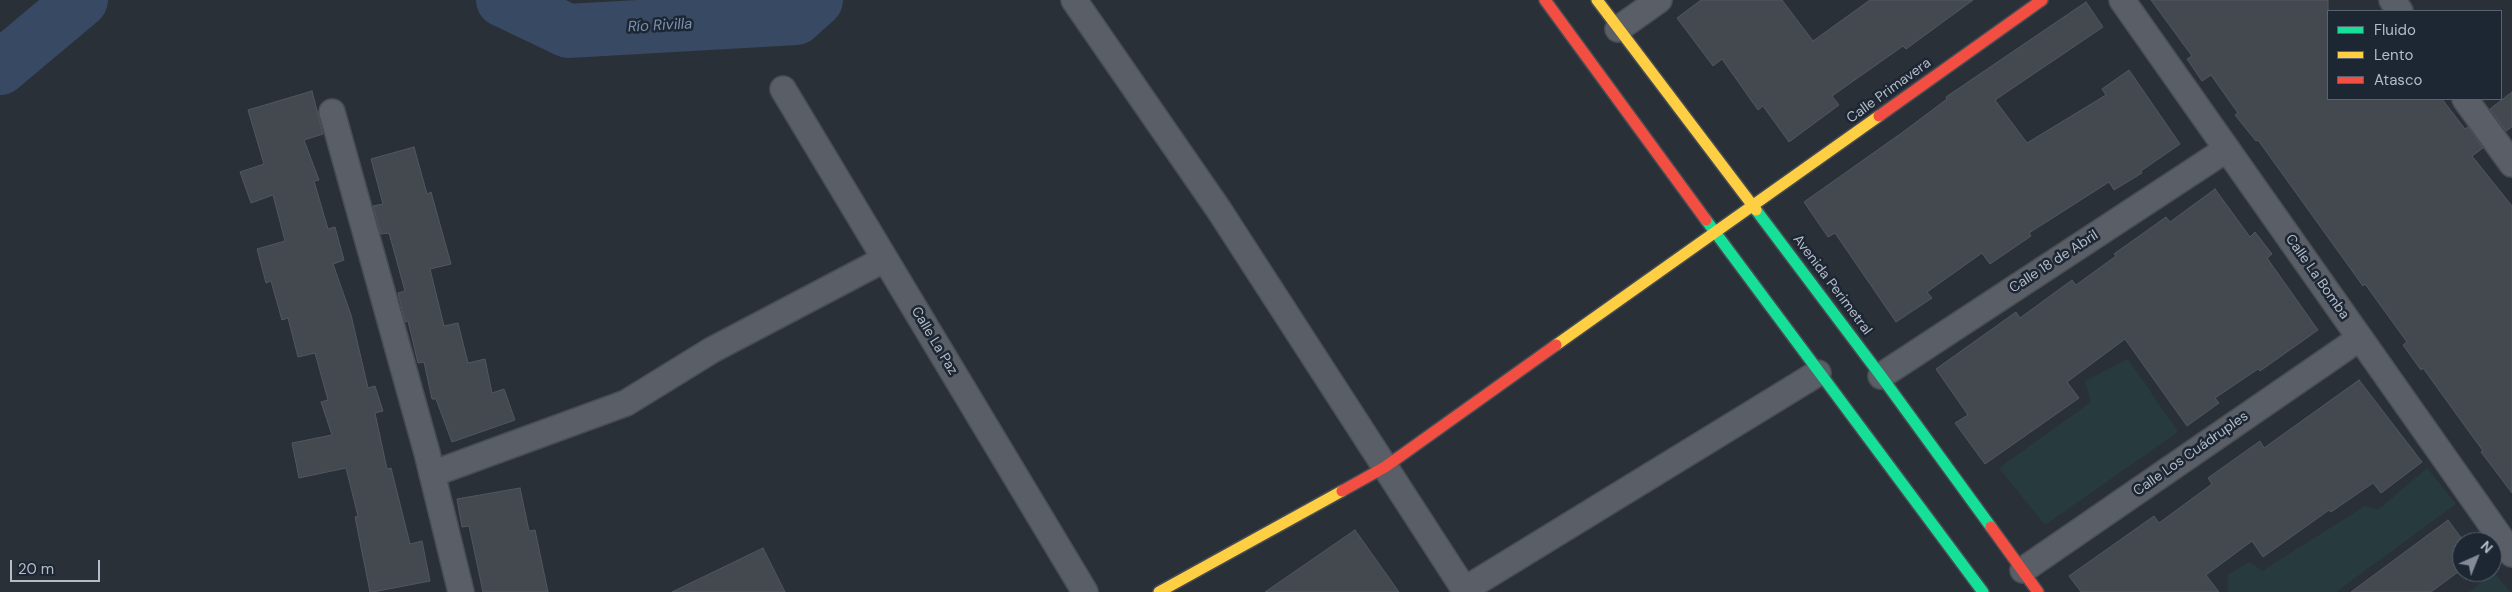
<!DOCTYPE html>
<meta charset="utf-8">
<style>
body{margin:0}
#map{position:relative;width:2512px;height:592px;overflow:hidden;background:#2a3038;font-family:"DM Sans",sans-serif}
canvas{display:block}
.legend{position:absolute;left:2327px;top:10px;width:175px;height:90px;box-sizing:border-box;background:#1d2633;border:1px solid #59626f;margin:0;padding:6px 9px;list-style:none;font-size:15px;color:#b4bcc9}
.legend li{display:flex;align-items:center;gap:10px;height:25px}
.legend b{width:25px;border:1px solid #59626f}
.north{position:absolute;left:2452px;top:532px;width:50px;height:50px;box-sizing:border-box;background:#1d2633;border:1px solid #59626f;border-radius:50%;rotate:44deg;font-size:14px;font-weight:700;line-height:20px;text-align:center;color:#b4bcc9}
.north::after{content:'';display:block;margin:auto;width:18px;height:22px;background:#848b96;clip-path:polygon(50% 0,100% 100%,50% 72%,0 100%)}
.scale{position:absolute;left:10px;top:560px;width:90px;height:22px;box-sizing:border-box;border:2px solid #b4bcc9;border-top:0;padding-left:6px;font-size:15px;line-height:18px;white-space:nowrap;color:#b4bcc9;-webkit-text-stroke:4px #1d2633;paint-order:stroke}
</style>
<div id="map">
<canvas width="2512" height="592"></canvas>
<ul class="legend">
<li><b style="height:6px;background:#16e098"></b>Fluido</li>
<li><b style="height:6px;background:#ffcf43"></b>Lento</li>
<li><b style="height:6px;background:#f24e42"></b>Atasco</li>
</ul>
<div class="north">N</div>
<div class="scale">20 m</div>
</div>
<script>
const context = document.querySelector('canvas').getContext('2d');
context.lineJoin = 'round';
function paint(path, color) {
  context.fillStyle = color;
  context.fill(path, 'evenodd');
}
function shape(rows) {
  const path = new Path2D();
  for (const r of rows) {
    path.moveTo(r[0], r[1]);
    for (let i = 2; i < r.length; i += 2) path.lineTo(r[i], r[i + 1]);
  }
  return path;
}
function trace(path, color, width, dash) {
  context.strokeStyle = color;
  context.lineWidth = width;
  context.lineCap = dash ? 'butt' : 'round';
  context.setLineDash(dash || []);
  context.stroke(path);
}
function drawText(font, color, halo, rows, align = 'center') {
  context.font = font + ' "DM Sans",sans-serif';
  context.lineWidth = 5;
  context.setLineDash([]);
  context.textBaseline = 'middle';
  context.strokeStyle = halo;
  context.fillStyle = color;
  for (const [text, x, y, turn = 0] of rows) {
    context.save();
    context.translate(x, y);
    context.rotate((+turn || 0) * Math.PI / 180);
    context.textAlign = isNaN(turn) ? turn : align;
    if (halo) context.strokeText(text, 0, 0);
    context.fillText(text, 0, 0);
    context.restore();
  }
}
paint(shape([
 [2128,359,2178,432,2045,525,1999,468,2091,402,2085,381],
 [2427,468,2456,504,2336,592,2228,592,2228,575,2249,562,2262,571,2365,506,2378,510],
 [2494,572,2510,592,2469,592]
]), '#273a3e');
trace(shape([
 [503,0,568,31,796,18,816,0],
 [0,68,81,0]
]), '#384963', 54);
const building = shape([
 [1701,0,1782,0,1813,41,1870,0,1973,0,1906,49,1903,46,1832,96,1839,105,1789,142,1763,106,1758,110,1722,59,1713,66,1677,18,1701,0],
 [2151,0,2328,0,2328,99,2442,99,2465,129,2468,127,2483,148,2472,156,2512,206,2512,493,2481,452,2483,451,2423,368,2421,370,2403,345,2407,342,2365,284,2363,286,2258,140,2256,141,2235,115,2238,113,2211,75,2202,81,2187,59,2192,56,2151,0],
 [2086,2,2103,27,1995,100,2027,143,2106,95,2102,89,2129,70,2180,144,2141,171,2142,173,2114,190,2109,182,2029,233,2031,236,1990,264,1982,253,1927,292,1932,298,1896,322,1835,233,1828,237,1804,202,1903,132,1947,99,1946,97,2086,2],
 [312,91,323,134,304,140,319,180,314,181,328,229,335,227,344,260,333,264,351,315,368,388,375,386,383,411,375,413,387,469,391,468,410,544,422,541,430,581,373,592,370,592,355,517,358,516,346,468,299,478,292,443,332,435,321,402,328,400,315,353,298,357,288,318,282,320,271,281,266,283,257,249,285,241,273,195,251,203,240,172,264,164,248,110,312,91],
 [2512,92,2512,127,2506,131,2490,109,2512,92],
 [414,147,427,194,431,192,451,264,430,269,444,326,458,323,468,363,485,359,492,393,504,389,515,420,452,442,436,399,432,399,424,362,418,363,408,321,405,322,398,293,405,291,389,233,381,234,373,206,383,204,371,159,414,147],
 [2215,189,2250,237,2255,232,2272,254,2267,258,2318,330,2260,371,2258,369,2215,398,2219,403,2187,426,2125,339,2067,382,2079,398,1985,464,1955,423,1968,415,1936,369,2016,312,2020,318,2072,280,2076,285,2116,256,2114,254,2166,217,2170,222,2215,189],
 [2359,380,2422,462,2381,493,2373,483,2331,512,2329,510,2263,557,2252,541,2206,575,2219,592,2081,592,2069,576,2154,516,2159,523,2212,484,2208,478,2260,441,2264,448,2359,380],
 [520,488,529,531,535,530,548,592,483,592,469,526,462,527,457,499,520,488],
 [2448,520,2462,539,2462,569,2431,592,2351,592,2448,520],
 [1355,530,1399,592,1265,592,1355,530],
 [763,548,785,592,672,592,763,548]
]);
paint(building, '#444950');
trace(building, '#52575f', 1);
const street = shape([
 [1074,0,1219,210,1466,592],
 [2122,0,2512,554],
 [2392,0,2400,11],
 [1618,29,1659,0],
 [783,89,1085,592],
 [2465,99,2512,164],
 [332,112,427,453,461,592],
 [1881,376,2227,149],
 [432,474,626,403,712,350,885,259],
 [2023,570,2360,338],
 [1464,590,1818,373]
]);
const fast = shape([
 [1756,210,1881,376,1991,527],
 [1706,220,1983,592]
]);
const slow = shape([
 [1597,0,1756,210],
 [1556,345,1879,116],
 [1159,592,1342,491]
]);
const jam = shape([
 [1545,0,1706,220],
 [1879,116,2042,0],
 [1342,491,1385,467,1556,345],
 [1991,527,2038,592]
]);
trace(street, '#484c53', 28);
trace(fast, '#484c53', 14);
trace(slow, '#484c53', 14);
trace(jam, '#484c53', 14);
trace(street, '#5a5e66', 25);
trace(fast, '#16e098', 11);
trace(slow, '#ffcf43', 11);
trace(jam, '#f24e42', 11);
drawText('14px', '#b4bcc9', '#1d2633', [
 ["Calle Primavera",1889,91,-36],
 ["Calle 18 de Abril",2054,262,-33],
 ["Calle La Bomba",2317,277,55],
 ["Avenida Perimetral",1832,285,53],
 ["Calle La Paz",934,341,59],
 ["Calle Los Cuádruples",2191,454,-35]
]);
drawText('italic 15px', '#7c92b1', '#1d2633', [
 ["Río Rivilla",660,26,-3]
]);
</script>
